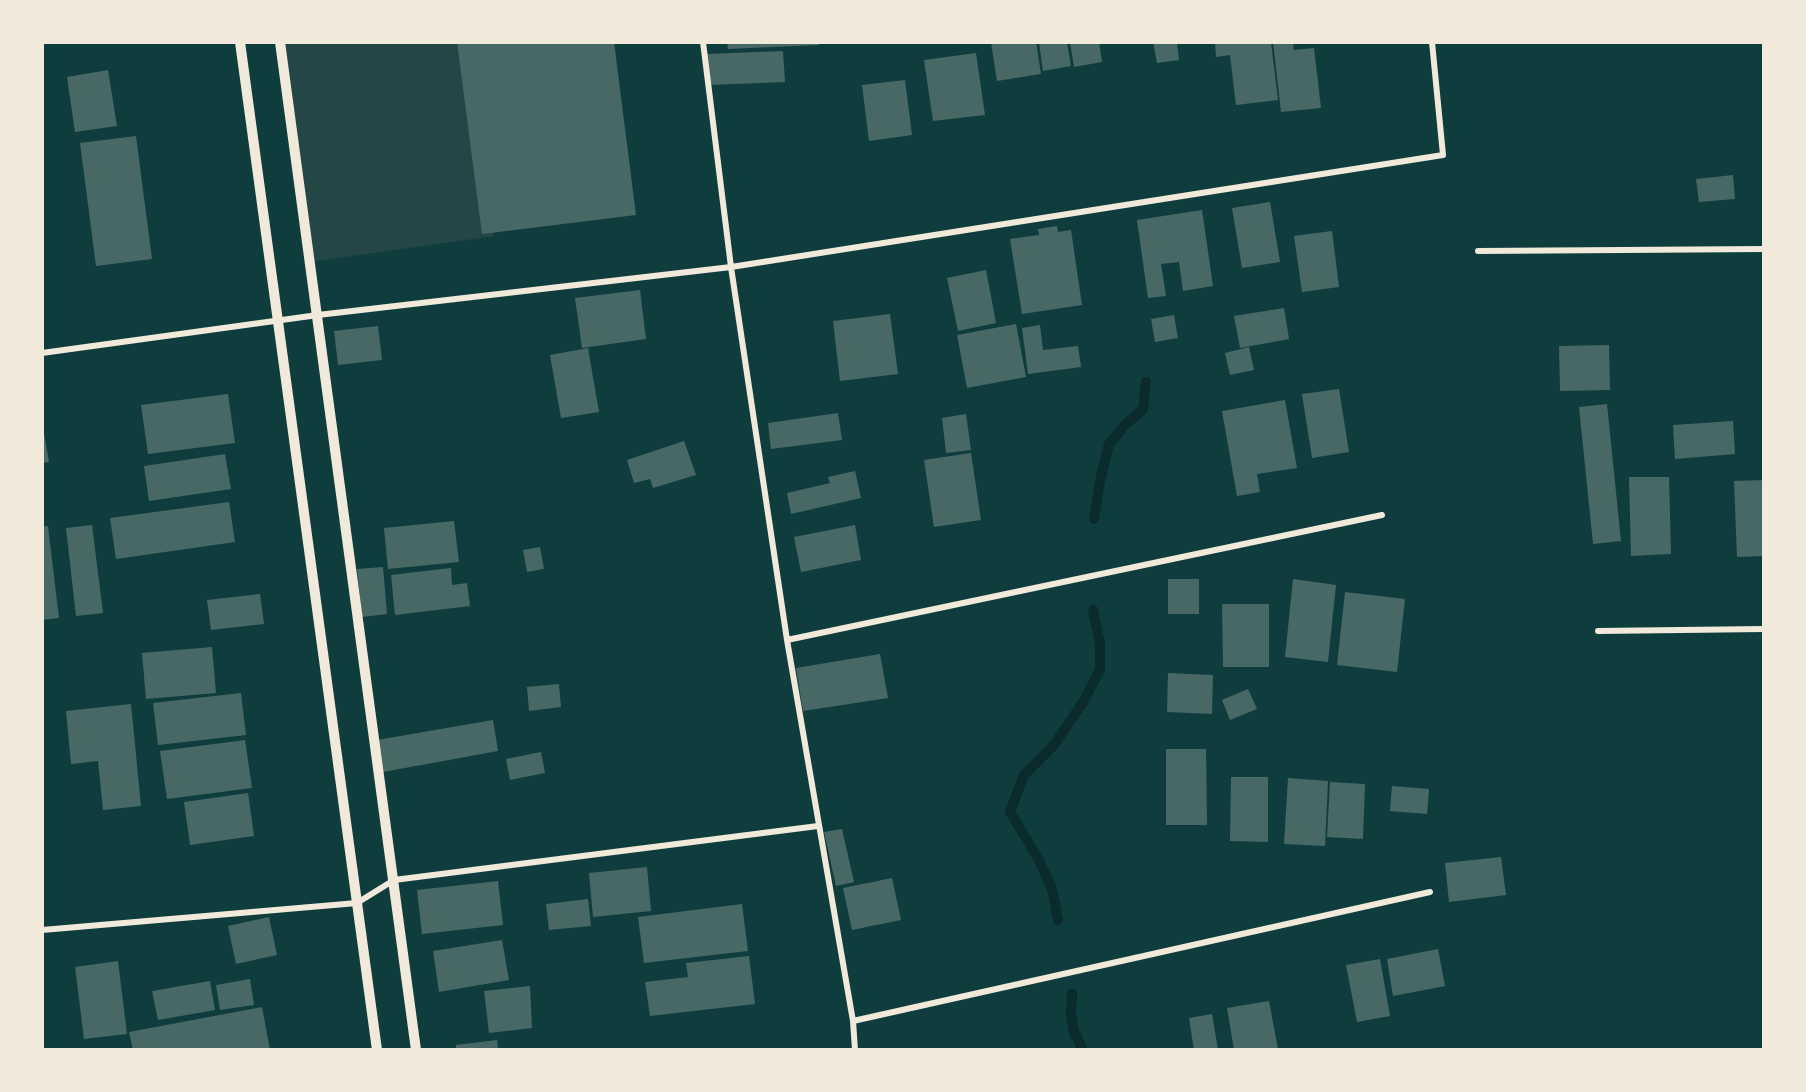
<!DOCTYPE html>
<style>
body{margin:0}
#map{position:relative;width:1806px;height:1092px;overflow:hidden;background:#0f3d3e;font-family:"IBM Plex Sans",sans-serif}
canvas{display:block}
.frame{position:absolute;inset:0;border:44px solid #f1e9da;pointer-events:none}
</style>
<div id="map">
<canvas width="1806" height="1092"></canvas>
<div class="frame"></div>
</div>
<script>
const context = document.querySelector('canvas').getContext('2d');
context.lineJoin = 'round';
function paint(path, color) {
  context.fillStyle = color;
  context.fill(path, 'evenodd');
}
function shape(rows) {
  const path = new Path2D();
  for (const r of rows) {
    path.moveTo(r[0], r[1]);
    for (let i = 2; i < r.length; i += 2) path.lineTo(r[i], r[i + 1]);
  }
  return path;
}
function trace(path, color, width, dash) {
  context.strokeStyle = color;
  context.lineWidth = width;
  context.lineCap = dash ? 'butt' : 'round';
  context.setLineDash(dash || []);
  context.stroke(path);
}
paint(shape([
 [281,42,471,42,494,236,309,262]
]), '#244646');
trace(shape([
 [1094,519,1100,481,1109,444,1125,425,1143,409,1146,382],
 [1058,920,1052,889,1039,860,1010,812,1024,775,1054,745,1083,702,1100,670,1100,644,1093,610],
 [1072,994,1071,1013,1074,1032,1083,1050]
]), '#0a2a2b', 10);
paint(shape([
 [457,42,614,42,636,215,482,234],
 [727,42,819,42,819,45,728,49],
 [991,42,1036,42,1041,74,997,81],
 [1039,42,1067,42,1071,66,1043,71],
 [1070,42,1099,42,1102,62,1074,67],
 [1153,42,1177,42,1179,60,1157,63],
 [1215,42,1271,42,1278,100,1236,105,1230,55,1216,57],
 [1273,42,1293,42,1294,50,1314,48,1321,108,1281,112],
 [783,51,785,82,709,85,707,54],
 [976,53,985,115,933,121,924,60],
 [108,70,117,126,75,132,67,77],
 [905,80,912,135,869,141,862,85],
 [136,136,152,259,96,266,80,143],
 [1733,175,1735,199,1699,202,1696,179],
 [1270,202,1280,262,1242,268,1232,208],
 [1202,210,1213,286,1183,291,1179,262,1161,264,1166,296,1148,298,1137,220],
 [1057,226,1058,232,1071,230,1082,305,1022,314,1010,239,1039,235,1038,229],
 [1332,231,1339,287,1302,292,1294,236],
 [986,270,996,323,958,331,947,278],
 [640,290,646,339,582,348,575,298],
 [1284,308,1289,339,1240,348,1234,316],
 [890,314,898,374,840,381,833,321],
 [1174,315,1178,338,1155,342,1151,319],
 [1016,324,1026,377,967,388,957,335],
 [1040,325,1043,350,1078,346,1081,367,1028,374,1022,328],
 [378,326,382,360,338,365,334,331],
 [1609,345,1610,390,1560,391,1559,346],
 [1249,347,1254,370,1230,375,1225,353],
 [588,348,599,412,561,418,550,355],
 [1339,389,1349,452,1312,458,1302,394],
 [228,394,235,443,148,454,141,405],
 [1285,400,1297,468,1257,474,1260,492,1237,496,1222,411],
 [1607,404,1621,541,1593,544,1579,407],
 [838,413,842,440,771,449,768,423],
 [966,414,971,450,946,453,942,418],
 [42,421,49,462,42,463],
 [1733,421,1735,454,1675,459,1673,425],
 [684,441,696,475,653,488,650,479,634,483,627,460],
 [971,453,981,520,934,527,924,460],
 [225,454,231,489,149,501,144,466],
 [855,471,861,498,791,514,787,493,830,483,828,477],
 [1629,477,1669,477,1671,554,1631,556],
 [1764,480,1764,556,1737,557,1734,481],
 [229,502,235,542,116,559,110,518],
 [454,521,459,562,388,569,384,528],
 [92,525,103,613,76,616,66,528],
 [855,525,861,560,801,572,794,537],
 [48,526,59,618,42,620,42,527],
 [540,547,544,569,527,572,523,550],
 [383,567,387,614,362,617,357,569],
 [451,568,452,585,467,583,470,606,395,615,391,575],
 [1168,579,1199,579,1199,614,1168,614],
 [1293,579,1336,585,1328,662,1285,657],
 [1345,592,1405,599,1397,672,1337,665],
 [260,594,264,624,211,630,207,600],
 [1222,604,1269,604,1269,667,1223,667],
 [212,647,216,693,146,699,142,653],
 [880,654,888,698,803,711,796,668],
 [1168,673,1213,675,1212,714,1167,712],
 [559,684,561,707,529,711,527,687],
 [1248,689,1257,709,1230,720,1222,700],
 [241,693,246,735,158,745,153,703],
 [131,704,141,806,103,810,98,761,71,764,66,711],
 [493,720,498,751,383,772,377,740],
 [245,740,252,788,167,799,160,751],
 [1166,749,1206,749,1207,825,1166,825],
 [541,752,545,773,510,780,506,759],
 [1231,777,1268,777,1268,842,1230,841],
 [1288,778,1328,781,1325,846,1284,844],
 [1330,782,1365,784,1363,839,1327,837],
 [1392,786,1429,789,1427,814,1390,811],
 [248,793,254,836,190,845,184,802],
 [842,829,854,882,836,886,824,832],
 [1501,857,1506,895,1449,902,1445,863],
 [647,867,651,911,593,917,589,873],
 [892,878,901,920,852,930,843,888],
 [498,881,503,925,422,934,417,890],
 [588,899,591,926,549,930,546,904],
 [742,904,748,951,644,963,638,917],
 [269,917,277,955,236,964,228,926],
 [502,940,509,980,439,992,433,951],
 [1438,949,1445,986,1393,996,1387,959],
 [749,956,755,1004,650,1016,645,982,688,977,686,963],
 [1380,959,1390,1016,1357,1022,1346,965],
 [118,961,127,1034,84,1039,75,967],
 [250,979,254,1005,220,1010,216,985],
 [210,981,215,1010,158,1020,152,991],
 [530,986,532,1028,489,1033,484,991],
 [1269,1001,1278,1049,1234,1050,1227,1008],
 [262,1007,270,1050,133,1050,129,1032],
 [1212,1014,1218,1050,1194,1050,1189,1018],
 [497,1040,498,1050,456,1050,456,1045]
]), '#486865');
trace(shape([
 [703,42,731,267,787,640,853,1021,855,1050],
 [1478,251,1764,249],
 [42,353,318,315,731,267,1443,155,1432,42],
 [1598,631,1764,629],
 [787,640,1382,515],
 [42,930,357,903,394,880,818,826],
 [853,1021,1430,892]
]), '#f1e9da', 6);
trace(shape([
 [240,42,377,1050],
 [280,42,416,1050]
]), '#f1e9da', 10);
</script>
